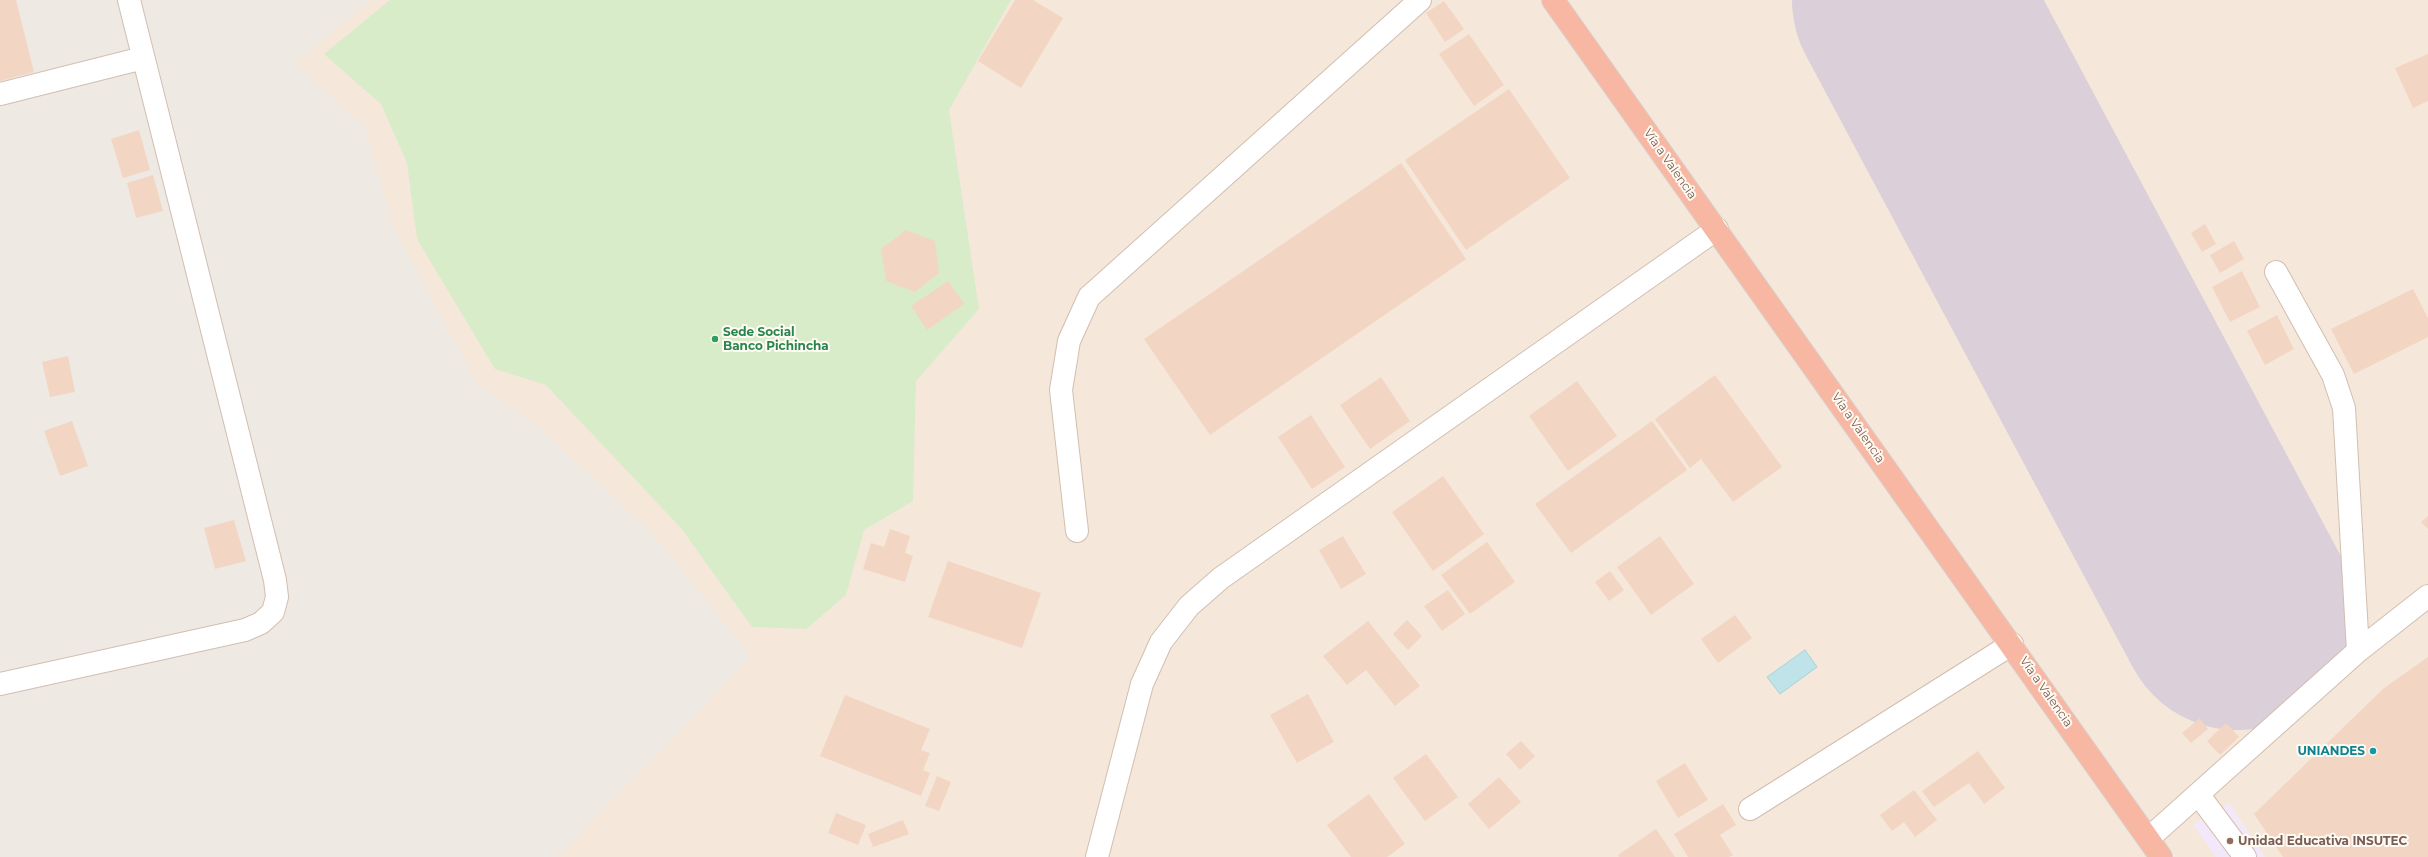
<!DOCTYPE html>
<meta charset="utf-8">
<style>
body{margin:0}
canvas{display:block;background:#fdf6ec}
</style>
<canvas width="2428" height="857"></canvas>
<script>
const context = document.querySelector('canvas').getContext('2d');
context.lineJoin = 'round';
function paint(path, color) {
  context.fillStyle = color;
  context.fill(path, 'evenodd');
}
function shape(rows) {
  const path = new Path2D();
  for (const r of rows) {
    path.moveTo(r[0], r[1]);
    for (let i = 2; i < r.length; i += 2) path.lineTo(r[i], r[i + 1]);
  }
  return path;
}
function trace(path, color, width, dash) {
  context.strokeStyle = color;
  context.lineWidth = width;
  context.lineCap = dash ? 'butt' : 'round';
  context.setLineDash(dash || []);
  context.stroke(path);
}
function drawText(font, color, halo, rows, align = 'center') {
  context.font = font + ' Montserrat,sans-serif';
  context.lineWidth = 4;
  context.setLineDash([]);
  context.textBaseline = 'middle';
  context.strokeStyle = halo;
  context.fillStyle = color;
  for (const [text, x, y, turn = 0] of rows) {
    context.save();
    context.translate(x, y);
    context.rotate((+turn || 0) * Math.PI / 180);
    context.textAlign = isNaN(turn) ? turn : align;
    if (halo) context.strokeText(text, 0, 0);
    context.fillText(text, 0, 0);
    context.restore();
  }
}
paint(shape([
 [0,0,2428,0,2428,857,0,857]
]), '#f5e8da');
paint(shape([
 [0,0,371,0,294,63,365,127,393,226,478,385,533,422,651,532,751,657,557,857,0,857]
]), '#efe9e4');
paint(shape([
 [2229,803,2265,857,2216,857,2193,825]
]), '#f3e8fa');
paint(shape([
 [390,0,1011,0,949,110,979,309,916,381,913,501,864,530,846,595,806,629,752,627,681,528,546,385,495,369,417,239,407,163,381,104,324,54]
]), '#d8ecc9');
const water = shape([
 [1805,650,1817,667,1780,694,1767,677,1805,650]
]);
paint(water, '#bfe3e8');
trace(water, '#a5d3da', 1);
trace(shape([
 [1910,0,2237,612]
]), '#dbcfda', 236);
paint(shape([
 [0,0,16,0,34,72,0,81],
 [1015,0,1033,0,1063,18,1021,88,978,61],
 [1444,1,1464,29,1445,42,1426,13],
 [1469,34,1504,85,1474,106,1439,54],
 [2428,54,2428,101,2413,108,2395,68],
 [1509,89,1570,178,1466,250,1405,160],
 [139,130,150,170,123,178,111,139],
 [1401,163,1466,259,1210,435,1144,339],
 [153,175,163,211,136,218,127,183],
 [2205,224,2216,244,2202,252,2191,233],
 [906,230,935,241,939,273,915,292,886,281,881,249],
 [2234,241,2244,259,2220,273,2210,255],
 [2242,271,2260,307,2230,322,2212,287],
 [948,281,964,304,927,330,911,306],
 [2413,289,2428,318,2428,337,2354,374,2331,329],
 [2277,315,2294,349,2265,365,2247,331],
 [68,356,75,392,50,397,42,362],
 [1715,375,1782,467,1733,502,1701,459,1690,468,1655,419],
 [1381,377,1410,421,1370,449,1340,405],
 [1577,381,1617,436,1568,471,1529,416],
 [1311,415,1345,467,1312,489,1278,437],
 [72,421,88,466,60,476,44,431],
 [1652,421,1687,470,1571,553,1535,504],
 [1443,476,1484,534,1433,571,1392,512],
 [2428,516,2428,529,2421,522],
 [234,520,246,561,215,569,204,528],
 [890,529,910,536,905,553,913,556,905,582,863,569,871,543,884,547],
 [1343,536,1366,574,1341,589,1319,550],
 [1660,536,1694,584,1651,615,1617,567],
 [1487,542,1515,582,1470,614,1441,575],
 [948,561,1041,593,1022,648,928,617],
 [1610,571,1624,590,1609,601,1595,582],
 [1448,590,1465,614,1442,631,1424,606],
 [1735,615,1752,638,1718,663,1701,639],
 [1407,620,1422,636,1408,650,1393,634],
 [1368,621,1420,686,1395,706,1366,670,1347,685,1323,656],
 [2428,657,2428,857,2283,857,2254,814,2384,688],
 [1308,694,1334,742,1297,763,1270,715],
 [845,695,930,729,921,750,930,753,923,770,930,773,921,796,820,756],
 [2200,718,2208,729,2191,743,2182,733],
 [2226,723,2239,737,2220,755,2207,741],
 [1521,741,1535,756,1520,770,1506,754],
 [1978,751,2005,788,1984,804,1969,783,1934,807,1922,791],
 [1426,754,1458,797,1425,821,1393,778],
 [1685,763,1708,800,1678,818,1656,781],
 [937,776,951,782,939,811,925,806],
 [1499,777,1521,802,1489,829,1468,804],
 [1914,790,1937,820,1915,837,1904,822,1892,831,1880,815],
 [1369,794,1405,844,1387,857,1351,857,1327,825],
 [1723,804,1736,825,1720,835,1733,855,1729,857,1688,857,1674,834],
 [836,813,866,825,858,845,828,833],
 [903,820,909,834,873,847,868,834],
 [1656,829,1675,857,1619,857,1618,855]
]), '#f3d5c3');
const minor = shape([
 [0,94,143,58],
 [2276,272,2333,375,2344,408,2358,651],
 [1077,531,1061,390,1069,341,1089,297,1420,0],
 [0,684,245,630,261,623,273,612,277,597,275,580,129,0],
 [2198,794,2245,857],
 [1750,809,2012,644],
 [2149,838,2358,651,2428,596],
 [1097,857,1142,684,1161,642,1189,606,1221,578,1717,229]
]);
const highway = shape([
 [1553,0,2161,857]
]);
trace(minor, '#d1beb0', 24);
trace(highway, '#dad1cd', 24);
trace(minor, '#fff', 22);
trace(highway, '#f7b7a3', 22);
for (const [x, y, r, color] of [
 [715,339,4,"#2e9e5b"],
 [2373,751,4,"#0f9aa8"],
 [2230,841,4,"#8d6e63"]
]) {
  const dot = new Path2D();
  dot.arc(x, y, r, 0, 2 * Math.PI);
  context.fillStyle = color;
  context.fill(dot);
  trace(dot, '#fffaf3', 1.5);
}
drawText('12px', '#7a5c4d', '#fffaf3', [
 ["Vía a Valencia",1670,164,55],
 ["Vía a Valencia",1858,428,55],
 ["Vía a Valencia",2046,692,55]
]);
drawText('bold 12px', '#27864d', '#fffaf3', [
 ["Sede Social",723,332],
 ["Banco Pichincha",723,346]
], 'left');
drawText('bold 12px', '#0d838f', '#fffaf3', [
 ["UNIANDES",2365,751]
], 'right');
drawText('bold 12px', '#785e54', '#fffaf3', [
 ["Unidad Educativa INSUTEC",2238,841]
], 'left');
</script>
